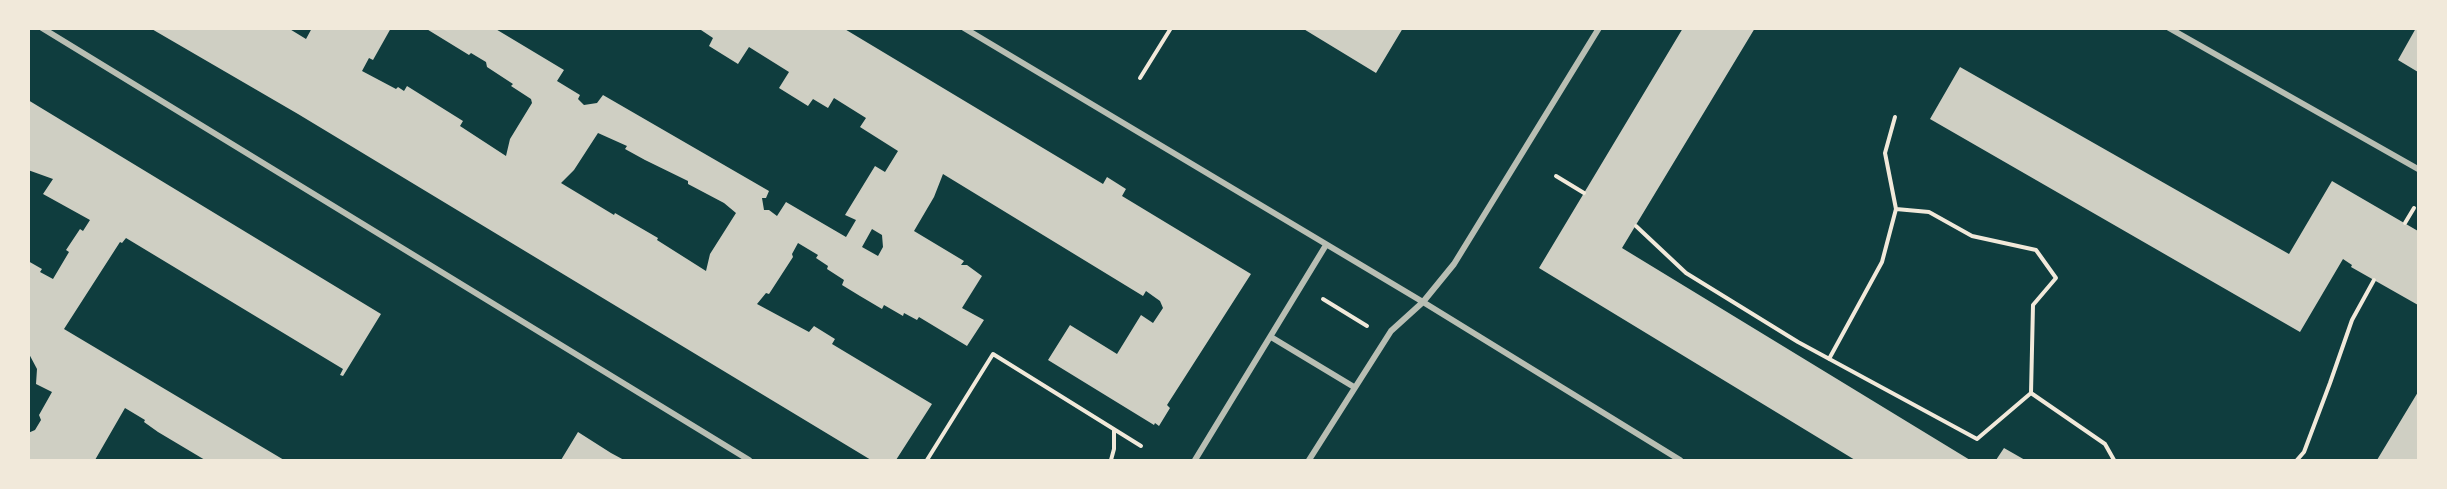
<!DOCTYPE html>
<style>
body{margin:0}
#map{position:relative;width:2447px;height:489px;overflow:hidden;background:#0f3d3e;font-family:Quicksand,sans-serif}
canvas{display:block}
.frame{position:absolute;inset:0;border:30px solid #f1e9da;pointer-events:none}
</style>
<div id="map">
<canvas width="2447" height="489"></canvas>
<div class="frame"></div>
</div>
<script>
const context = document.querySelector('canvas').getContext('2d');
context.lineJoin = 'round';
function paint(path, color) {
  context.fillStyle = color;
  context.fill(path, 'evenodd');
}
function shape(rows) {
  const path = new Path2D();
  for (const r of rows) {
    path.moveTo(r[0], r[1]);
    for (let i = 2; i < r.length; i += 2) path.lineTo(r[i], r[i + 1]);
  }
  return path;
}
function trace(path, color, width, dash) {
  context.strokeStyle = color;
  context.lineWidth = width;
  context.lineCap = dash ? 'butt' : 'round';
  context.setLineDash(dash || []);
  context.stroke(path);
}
paint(shape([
 [150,28,288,28,306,39,312,28,391,28,373,60,369,58,362,71,396,89,398,87,404,91,407,86,463,121,460,126,506,156,510,139,532,103,531,99,511,86,513,84,487,67,486,62,471,53,469,55,425,28,494,28,564,70,557,81,580,95,578,99,584,105,597,103,603,95,769,191,766,198,762,198,764,210,769,210,777,216,786,202,846,237,856,220,845,215,875,166,885,172,898,151,860,127,866,118,834,98,828,108,813,99,808,106,779,88,789,72,749,47,738,64,709,46,713,38,698,28,843,28,1103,184,1107,177,1126,189,1122,196,1251,274,1167,405,1170,408,1159,426,1155,423,1154,425,1048,360,1070,325,1117,354,1141,315,1153,323,1163,308,1160,301,1146,291,1143,296,943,174,934,197,914,231,964,261,961,265,967,265,982,276,962,308,984,320,967,346,919,317,917,320,904,313,903,316,884,305,882,309,860,296,842,285,844,280,827,269,828,266,816,258,818,255,798,243,792,254,793,257,769,294,766,293,757,304,809,332,814,326,835,339,832,344,932,404,896,460,871,460,298,114],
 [598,133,627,146,625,149,645,160,688,181,688,184,724,203,736,213,710,254,706,271,657,240,658,238,615,213,614,215,561,183,574,170],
 [872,229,882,235,883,247,878,256,862,247],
 [1302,28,1403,28,1376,73],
 [1683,28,1755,28,1622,248,1970,460,1855,460,1539,268],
 [2416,28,2418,28,2418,72,2398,60],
 [1960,67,2289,254,2332,181,2418,231,2418,305,2351,267,2352,265,2343,259,2300,332,1930,119],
 [28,100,381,314,343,376,340,375,343,369,126,238,122,243,120,242,64,329,284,460,205,460,158,432,144,422,145,420,125,408,95,460,28,460,28,433,35,430,41,420,39,415,52,392,36,384,37,369,28,352,28,261,42,269,40,272,53,279,69,252,66,250,80,229,83,231,90,220,43,194,53,179,28,170],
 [2418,392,2418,460,2377,460],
 [578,432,611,453,624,460,561,460],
 [2004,448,2025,460,1996,460]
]), '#cfcfc3');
trace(shape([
 [1140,78,1171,28],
 [1895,117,1885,153,1896,209,1929,212,1972,236,2036,250,2056,278,2033,305,2031,393,2105,444,2114,460],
 [1556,176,1584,193],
 [2405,223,2414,208],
 [1636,226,1686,273,1798,342,1977,439,2031,393],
 [1323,299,1367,326],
 [1829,359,1882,262,1896,209],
 [927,460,993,354,1141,446],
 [1111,460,1114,449,1114,430],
 [2297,460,2304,452,2330,383,2352,320,2374,280]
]), '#f1e9da', 4);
trace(shape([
 [42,28,749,460],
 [964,28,1423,302,1680,460],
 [2169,28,2418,169],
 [1271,337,1354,387],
 [1195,460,1326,245],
 [1309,460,1391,331,1423,302,1454,264,1599,28]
]), '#b8beb3', 6);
</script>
